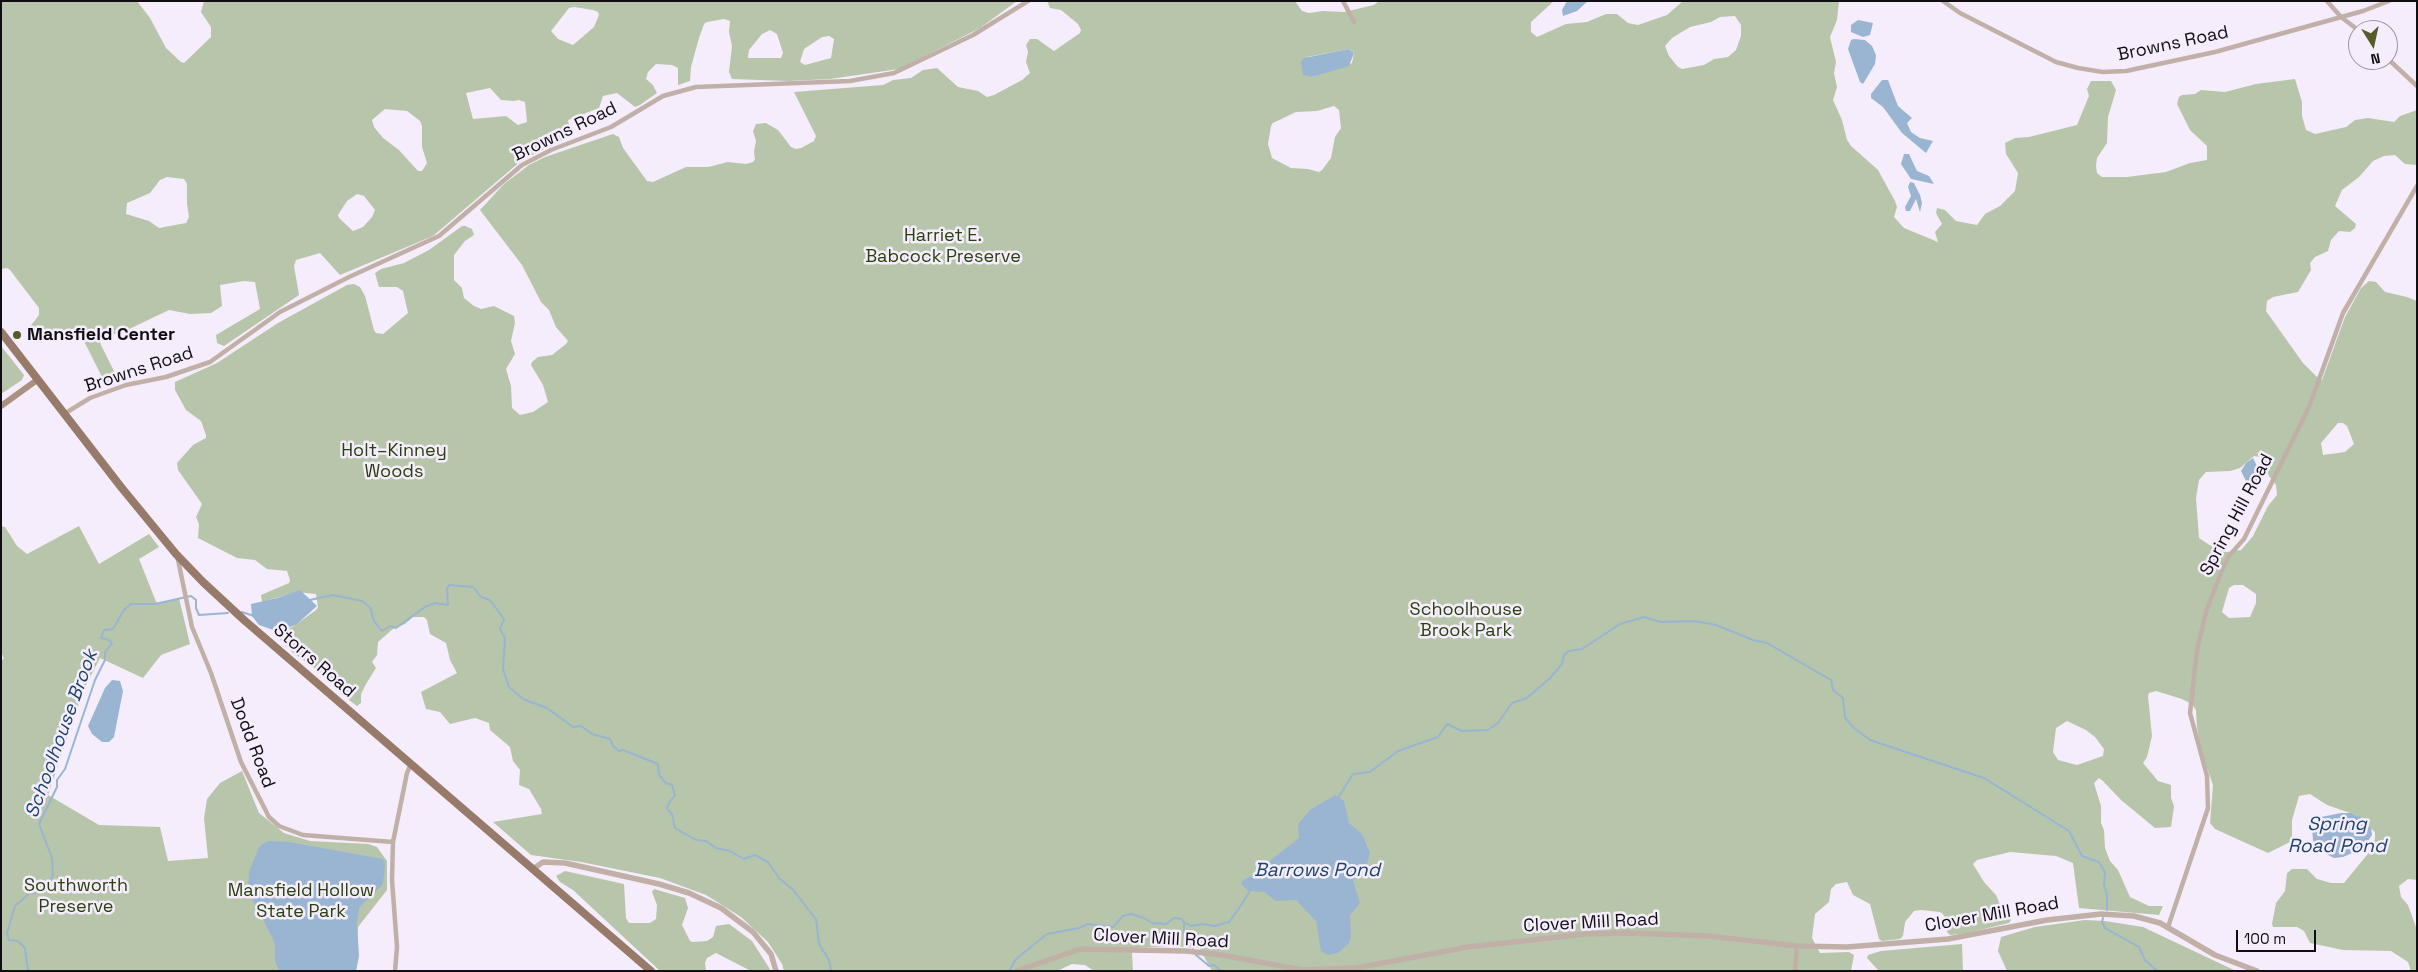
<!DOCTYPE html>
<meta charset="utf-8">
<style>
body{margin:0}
#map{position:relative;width:2418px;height:972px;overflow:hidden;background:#f5edfb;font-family:"Space Grotesk",sans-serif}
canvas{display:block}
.frame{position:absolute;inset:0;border:2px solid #110e13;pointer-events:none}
.north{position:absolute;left:2348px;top:20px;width:50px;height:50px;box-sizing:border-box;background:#f5edfb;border:1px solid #9a949e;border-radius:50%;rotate:170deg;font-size:14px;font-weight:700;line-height:20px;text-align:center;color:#110e13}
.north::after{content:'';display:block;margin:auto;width:18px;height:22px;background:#555b29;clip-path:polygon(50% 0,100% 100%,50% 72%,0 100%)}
.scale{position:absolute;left:2236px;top:930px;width:80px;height:22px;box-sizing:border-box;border:2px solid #110e13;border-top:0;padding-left:6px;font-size:15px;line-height:18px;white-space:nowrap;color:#110e13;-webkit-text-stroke:4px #f5edfb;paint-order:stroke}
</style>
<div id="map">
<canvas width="2418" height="972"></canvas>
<div class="frame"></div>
<div class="north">N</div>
<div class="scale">100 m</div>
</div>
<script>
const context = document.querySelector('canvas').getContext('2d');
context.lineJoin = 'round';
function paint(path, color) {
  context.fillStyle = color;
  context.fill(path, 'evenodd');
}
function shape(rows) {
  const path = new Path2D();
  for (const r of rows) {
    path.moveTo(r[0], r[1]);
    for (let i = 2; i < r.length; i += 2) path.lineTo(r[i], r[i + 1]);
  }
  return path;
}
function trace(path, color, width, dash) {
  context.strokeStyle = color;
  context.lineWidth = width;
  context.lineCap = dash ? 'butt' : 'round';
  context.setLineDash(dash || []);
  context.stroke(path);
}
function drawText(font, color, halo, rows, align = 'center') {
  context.font = font + ' "Space Grotesk",sans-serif';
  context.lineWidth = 5;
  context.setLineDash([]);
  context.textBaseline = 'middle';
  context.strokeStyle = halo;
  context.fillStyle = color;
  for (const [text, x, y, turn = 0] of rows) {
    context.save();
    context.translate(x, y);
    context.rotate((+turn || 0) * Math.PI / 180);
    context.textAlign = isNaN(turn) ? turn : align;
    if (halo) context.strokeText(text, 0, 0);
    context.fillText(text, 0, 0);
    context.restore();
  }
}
paint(shape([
 [1,1,137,1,150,18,166,48,181,62,184,63,211,37,211,27,201,12,204,1,1017,1,980,28,899,69,830,79,788,81,732,79,729,72,732,46,729,32,730,21,724,19,707,22,704,24,699,38,691,67,690,81,678,85,678,68,672,65,656,64,648,72,646,79,653,85,657,93,640,105,635,107,617,93,603,96,599,108,568,120,571,136,522,160,433,236,340,275,320,253,296,260,294,266,299,295,224,346,217,343,216,335,260,309,255,282,244,281,220,285,222,306,211,313,190,314,169,310,125,331,101,338,99,339,101,345,117,377,113,381,105,383,80,333,73,330,66,330,41,343,30,333,29,328,39,315,39,308,10,270,7,268,1,269],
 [574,7,593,10,598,12,599,15,594,27,573,45,558,39,551,31,569,8],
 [770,30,777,34,783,53,781,58,748,58,749,50,762,34],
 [829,36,834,39,831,58,805,65,800,62,804,49,822,37],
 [490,88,501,100,514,101,519,100,525,102,527,122,518,125,506,116,473,119,466,93],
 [385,109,407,111,420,121,422,126,422,147,427,163,422,171,418,171,399,150,383,138,374,127,372,120],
 [167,177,184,179,187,184,187,204,189,217,186,223,159,228,149,221,126,214,127,203,150,193,160,180],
 [357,194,364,196,375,210,372,217,363,227,353,231,339,218,338,215,347,201],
 [1047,1,1295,1,1302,11,1309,13,1323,11,1344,12,1374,5,1379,1,1554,1,1531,22,1531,32,1537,37,1566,24,1587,22,1606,14,1617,14,1628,23,1638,25,1667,15,1683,1,1839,1,1837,20,1830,37,1836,62,1834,73,1837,87,1833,100,1842,120,1847,140,1851,146,1878,170,1895,201,1897,207,1894,217,1904,228,1938,242,1935,232,1942,224,1936,213,1937,208,1945,210,1956,221,1977,225,1985,214,2000,206,2015,191,2018,173,2006,154,2005,143,2015,138,2029,137,2077,125,2089,96,2087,89,2091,81,2111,81,2116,90,2108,117,2107,143,2097,158,2096,166,2097,173,2102,177,2127,177,2166,172,2190,163,2207,160,2207,146,2190,130,2177,104,2179,97,2182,95,2195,94,2201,90,2225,92,2256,84,2295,79,2302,102,2302,116,2306,130,2315,134,2346,127,2355,120,2368,118,2394,122,2400,116,2417,110,2417,165,2405,164,2395,155,2384,156,2373,161,2359,177,2342,190,2335,206,2356,224,2355,228,2350,232,2339,231,2331,240,2328,251,2315,257,2310,263,2311,270,2298,292,2273,297,2267,301,2266,311,2303,363,2319,379,2322,380,2345,317,2361,288,2369,281,2376,282,2385,292,2407,297,2417,301,2417,880,2408,879,2399,886,2401,897,2408,905,2417,930,2417,971,2411,971,2408,962,2391,951,2343,950,2310,943,2304,931,2297,927,2273,927,2272,924,2276,903,2285,891,2287,873,2292,869,2307,869,2317,879,2331,883,2344,883,2371,850,2375,839,2375,832,2356,815,2327,805,2310,794,2299,796,2292,820,2292,841,2268,853,2215,829,2210,823,2213,785,2201,751,2197,728,2196,710,2192,704,2182,699,2156,691,2149,693,2148,696,2152,736,2147,757,2143,763,2158,781,2171,785,2171,798,2174,806,2171,827,2155,828,2121,800,2103,781,2099,778,2094,783,2101,806,2101,823,2104,830,2105,848,2110,861,2118,870,2130,897,2149,906,2163,906,2159,915,2079,908,2073,863,2056,856,2010,852,1977,860,1973,864,1984,882,1996,895,2003,912,2011,920,2009,923,1967,933,1950,935,1947,932,1946,921,1943,914,1940,912,1921,910,1914,911,1905,922,1903,936,1900,939,1882,941,1879,939,1870,904,1853,895,1847,882,1836,884,1831,889,1829,902,1815,914,1812,938,1820,953,1849,952,1854,955,1851,971,1212,971,1199,948,1171,946,1136,948,1132,953,1133,971,1094,971,1085,965,1072,964,1057,971,784,971,782,964,768,942,741,917,706,895,660,878,581,862,531,855,493,822,542,814,541,809,529,789,519,785,520,770,513,761,510,747,490,730,489,723,475,718,450,724,440,712,426,709,421,692,457,673,450,660,446,643,430,634,427,620,424,617,413,617,405,624,394,628,378,642,377,655,372,662,376,668,366,684,361,694,361,703,357,706,341,694,320,672,293,653,277,636,278,633,294,626,316,610,318,607,316,594,296,592,262,602,261,595,289,583,290,580,287,571,267,569,255,560,237,558,198,538,199,524,196,517,202,504,178,470,177,463,193,445,206,438,206,435,201,421,186,410,175,390,175,382,217,363,278,323,347,285,354,284,360,287,365,296,374,330,376,333,383,334,408,313,403,291,397,287,379,287,375,273,381,269,404,263,429,250,462,226,465,226,472,229,474,235,465,241,454,255,454,280,462,288,464,298,474,306,481,309,494,306,514,316,515,323,511,341,515,354,506,369,511,386,512,408,520,415,533,412,548,402,543,385,531,365,532,362,538,357,552,355,566,344,568,341,556,327,549,310,541,302,522,265,480,210,504,184,529,165,545,157,613,134,619,137,623,148,647,181,653,182,686,167,708,167,728,162,746,164,753,162,755,159,754,152,756,141,753,131,756,124,766,123,778,130,791,147,796,149,801,148,814,141,816,136,794,92,883,85,893,80,911,78,923,70,937,68,958,87,978,91,987,97,994,95,1022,80,1030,73,1026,62,1028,52,1026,45,1030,39,1037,39,1054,51,1080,33,1081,30,1078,24,1061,10,1050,8],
 [1735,16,1741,25,1741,36,1736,50,1728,57,1714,59,1704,65,1682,69,1678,67,1669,56,1665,46,1672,38,1690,27,1711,22,1720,17],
 [1348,49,1354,53,1352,63,1312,77,1307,57],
 [1334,106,1339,110,1341,128,1335,137,1331,158,1322,170,1319,172,1308,169,1291,168,1272,158,1268,144,1271,126,1273,123,1296,112,1317,111],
 [2338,423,2343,423,2347,426,2354,444,2345,452,2323,455,2321,443],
 [2254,456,2261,457,2263,460,2269,476,2276,485,2277,495,2268,506,2253,536,2241,550,2227,552,2217,550,2199,538,2196,498,2199,480,2206,472,2230,471,2240,468],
 [2234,585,2243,585,2256,594,2256,603,2250,617,2229,618,2222,612,2229,588],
 [2067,721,2086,730,2095,737,2104,749,2103,756,2077,765,2058,760,2053,752,2056,728],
 [1,346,24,375,22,380,1,394],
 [1,526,5,527,17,546,27,554,79,526,99,564,149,534,159,547,139,559,157,604,179,598,190,644,161,655,143,678,100,658,83,691,48,795,99,825,160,827,168,861,208,858,204,818,207,799,220,783,242,771,259,813,284,833,310,841,368,844,377,847,387,861,387,890,358,927,356,971,1,971,1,660,4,659,1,651],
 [565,871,624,884,626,918,629,923,650,923,656,919,657,905,652,892,654,889,685,898,688,908,682,925,690,941,693,942,707,941,713,937,716,926,729,924,752,941,771,971,751,971,716,953,707,958,705,963,706,971,660,971,573,890,560,882,556,876],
 [2085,920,2105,921,2143,927,2236,971,2007,971,1998,951,2001,937,2035,927],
 [1962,944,1963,971,1879,971,1867,958,1868,955,1881,951]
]), '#b7c6aa');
paint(shape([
 [1567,1,1588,1,1577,11,1563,16,1562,10],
 [1858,20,1873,23,1870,35,1863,37,1851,32,1851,25],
 [1854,39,1865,40,1872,46,1876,55,1875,64,1863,84,1860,82,1848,49,1851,40],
 [1348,49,1354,53,1349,66,1312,77,1303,75,1301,62,1304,58],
 [1882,80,1888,80,1898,106,1912,118,1907,123,1911,132,1920,138,1933,141,1926,153,1902,133,1883,107,1871,98,1871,94],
 [1904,154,1909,154,1917,171,1929,176,1934,184,1911,179,1901,164],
 [1910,182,1914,183,1920,195,1922,203,1920,212,1916,199,1910,211,1906,211,1905,207,1911,196,1908,187],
 [2253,458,2259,470,2259,481,2255,484,2246,481,2241,471,2246,463],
 [300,590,317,606,296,625,276,631,259,625,252,616,251,604,277,598],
 [112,680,120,681,123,691,114,737,109,742,102,742,92,734,88,726,105,688],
 [1335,795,1344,801,1349,823,1362,834,1370,853,1367,864,1359,871,1353,880,1360,903,1350,915,1351,936,1349,943,1338,953,1328,955,1321,951,1316,921,1296,900,1276,901,1264,892,1249,891,1241,884,1243,880,1262,871,1271,860,1299,838,1298,824,1310,810],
 [2341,813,2351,813,2360,817,2371,828,2372,835,2363,848,2343,857,2334,858,2316,849,2313,840,2312,828,2321,817],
 [269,841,289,842,383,859,385,864,383,884,359,908,357,923,359,956,356,971,279,970,275,961,275,946,273,939,248,891,249,872,258,849,262,844]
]), '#99b5d2');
trace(shape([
 [310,600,333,595,362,601,370,607,374,621,382,631,390,626,396,628,425,607,435,603,448,605,447,589,449,585,473,587,481,597,490,600,504,619,500,629,505,638,503,669,509,687,523,699,547,708,573,727,581,726,592,734,610,739,613,746,619,751,623,750,658,764,659,775,666,783,672,785,675,795,669,803,667,809,672,814,675,828,696,840,706,841,716,848,730,851,744,859,755,855,768,862,779,878,793,890,816,919,819,944,829,960,831,971],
 [242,612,254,616],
 [1338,798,1353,774,1370,772,1398,751,1438,737,1447,724,1462,731,1488,730,1498,723,1512,703,1527,698,1550,678,1562,664,1564,655,1569,651,1582,649,1620,624,1644,617,1661,622,1694,621,1716,625,1753,640,1767,643,1831,680,1833,690,1843,698,1845,718,1854,728,1870,740,1984,778,2069,831,2082,856,2099,862,2105,872,2104,885,2107,894,2107,910],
 [2103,918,2102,922,2105,928,2139,947,2145,960,2157,971],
 [1184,922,1191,926,1203,924,1214,926,1229,922,1240,907,1250,891],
 [1196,955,1209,966,1214,965,1221,971],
 [28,971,25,948,18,941,9,940,7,933,15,906,30,893,41,892,53,876,52,858,39,824,57,787,57,780,65,769,95,680,105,660,105,652,112,643,109,640,101,638,104,630,113,629,124,610,131,604,155,604,191,596,196,600,196,608,199,615,228,613],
 [1009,971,1016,959,1047,934,1079,928,1088,924,1113,927,1123,916,1131,914,1144,918,1152,923,1166,924,1174,918,1181,919,1184,922,1184,932,1193,948]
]), '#99b5d2', 2);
trace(shape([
 [1343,1,1354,22],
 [1943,1,1960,13,2056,62,2078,68,2103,72,2126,71,2215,52,2363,11,2389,1],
 [2327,1,2341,17,2358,30],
 [2388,59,2417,86],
 [64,414,90,398,126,385,166,377,210,362,280,312,349,277,439,236,522,165,551,150,611,127,663,96,696,87,850,81,894,73,973,35,1028,1],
 [177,555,192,627,211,673,241,762,269,817,279,826,303,835,393,842],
 [2168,927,2208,808,2207,776,2190,713,2197,650,2206,612,2222,570,2229,556,2244,539,2309,407,2343,313,2417,186],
 [395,971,397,947,392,880,393,842,407,773,411,764],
 [1795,971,1797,946]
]), '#c1b0a7', 4.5);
trace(shape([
 [533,869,543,862,565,863,659,884,689,893,721,908,753,932,771,954,776,971],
 [1017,971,1080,949,1186,951,1222,955,1302,970,1356,968,1468,947,1586,934,1627,933,1709,936,1797,946,1847,947,1948,939,2047,920,2101,914,2134,916,2160,923,2215,955,2257,971]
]), '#c1b0a7', 5.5);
trace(shape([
 [1,406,37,380]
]), '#aa9184', 6);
trace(shape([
 [1,332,121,487,176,554,203,582,244,620,651,971]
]), '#987a6a', 8);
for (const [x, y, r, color] of [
 [17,335,5,"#555b29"]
]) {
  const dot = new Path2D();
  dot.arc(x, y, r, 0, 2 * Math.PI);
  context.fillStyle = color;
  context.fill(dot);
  trace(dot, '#f5edfb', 2);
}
drawText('18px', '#110e13', '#f5edfb', [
 ["Browns Road",2173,44,-12],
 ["Browns Road",565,132,-26],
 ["Browns Road",139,370,-18],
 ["Spring Hill Road",2237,515,-62],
 ["Storrs Road",314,661,41],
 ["Dodd Road",252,743,69],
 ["Clover Mill Road",1992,915,-10],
 ["Clover Mill Road",1591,923,-3],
 ["Clover Mill Road",1161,939,3]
]);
drawText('18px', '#28400b', '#f5edfb', [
 ["Harriet E.",943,236],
 ["Babcock Preserve",943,257],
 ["Holt–Kinney",394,451],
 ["Woods",394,472],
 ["Schoolhouse",1466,610],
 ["Brook Park",1466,631],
 ["Southworth",76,886],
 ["Preserve",76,907],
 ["Mansfield Hollow",301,891],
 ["State Park",301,912]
]);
drawText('bold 18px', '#110e13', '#f5edfb', [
 ["Mansfield Center",27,335]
], 'left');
drawText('italic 19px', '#1a446c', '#f5edfb', [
 ["Schoolhouse Brook",62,734,-70],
 ["Spring",2337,825],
 ["Road Pond",2337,847],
 ["Barrows Pond",1317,871]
]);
</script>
